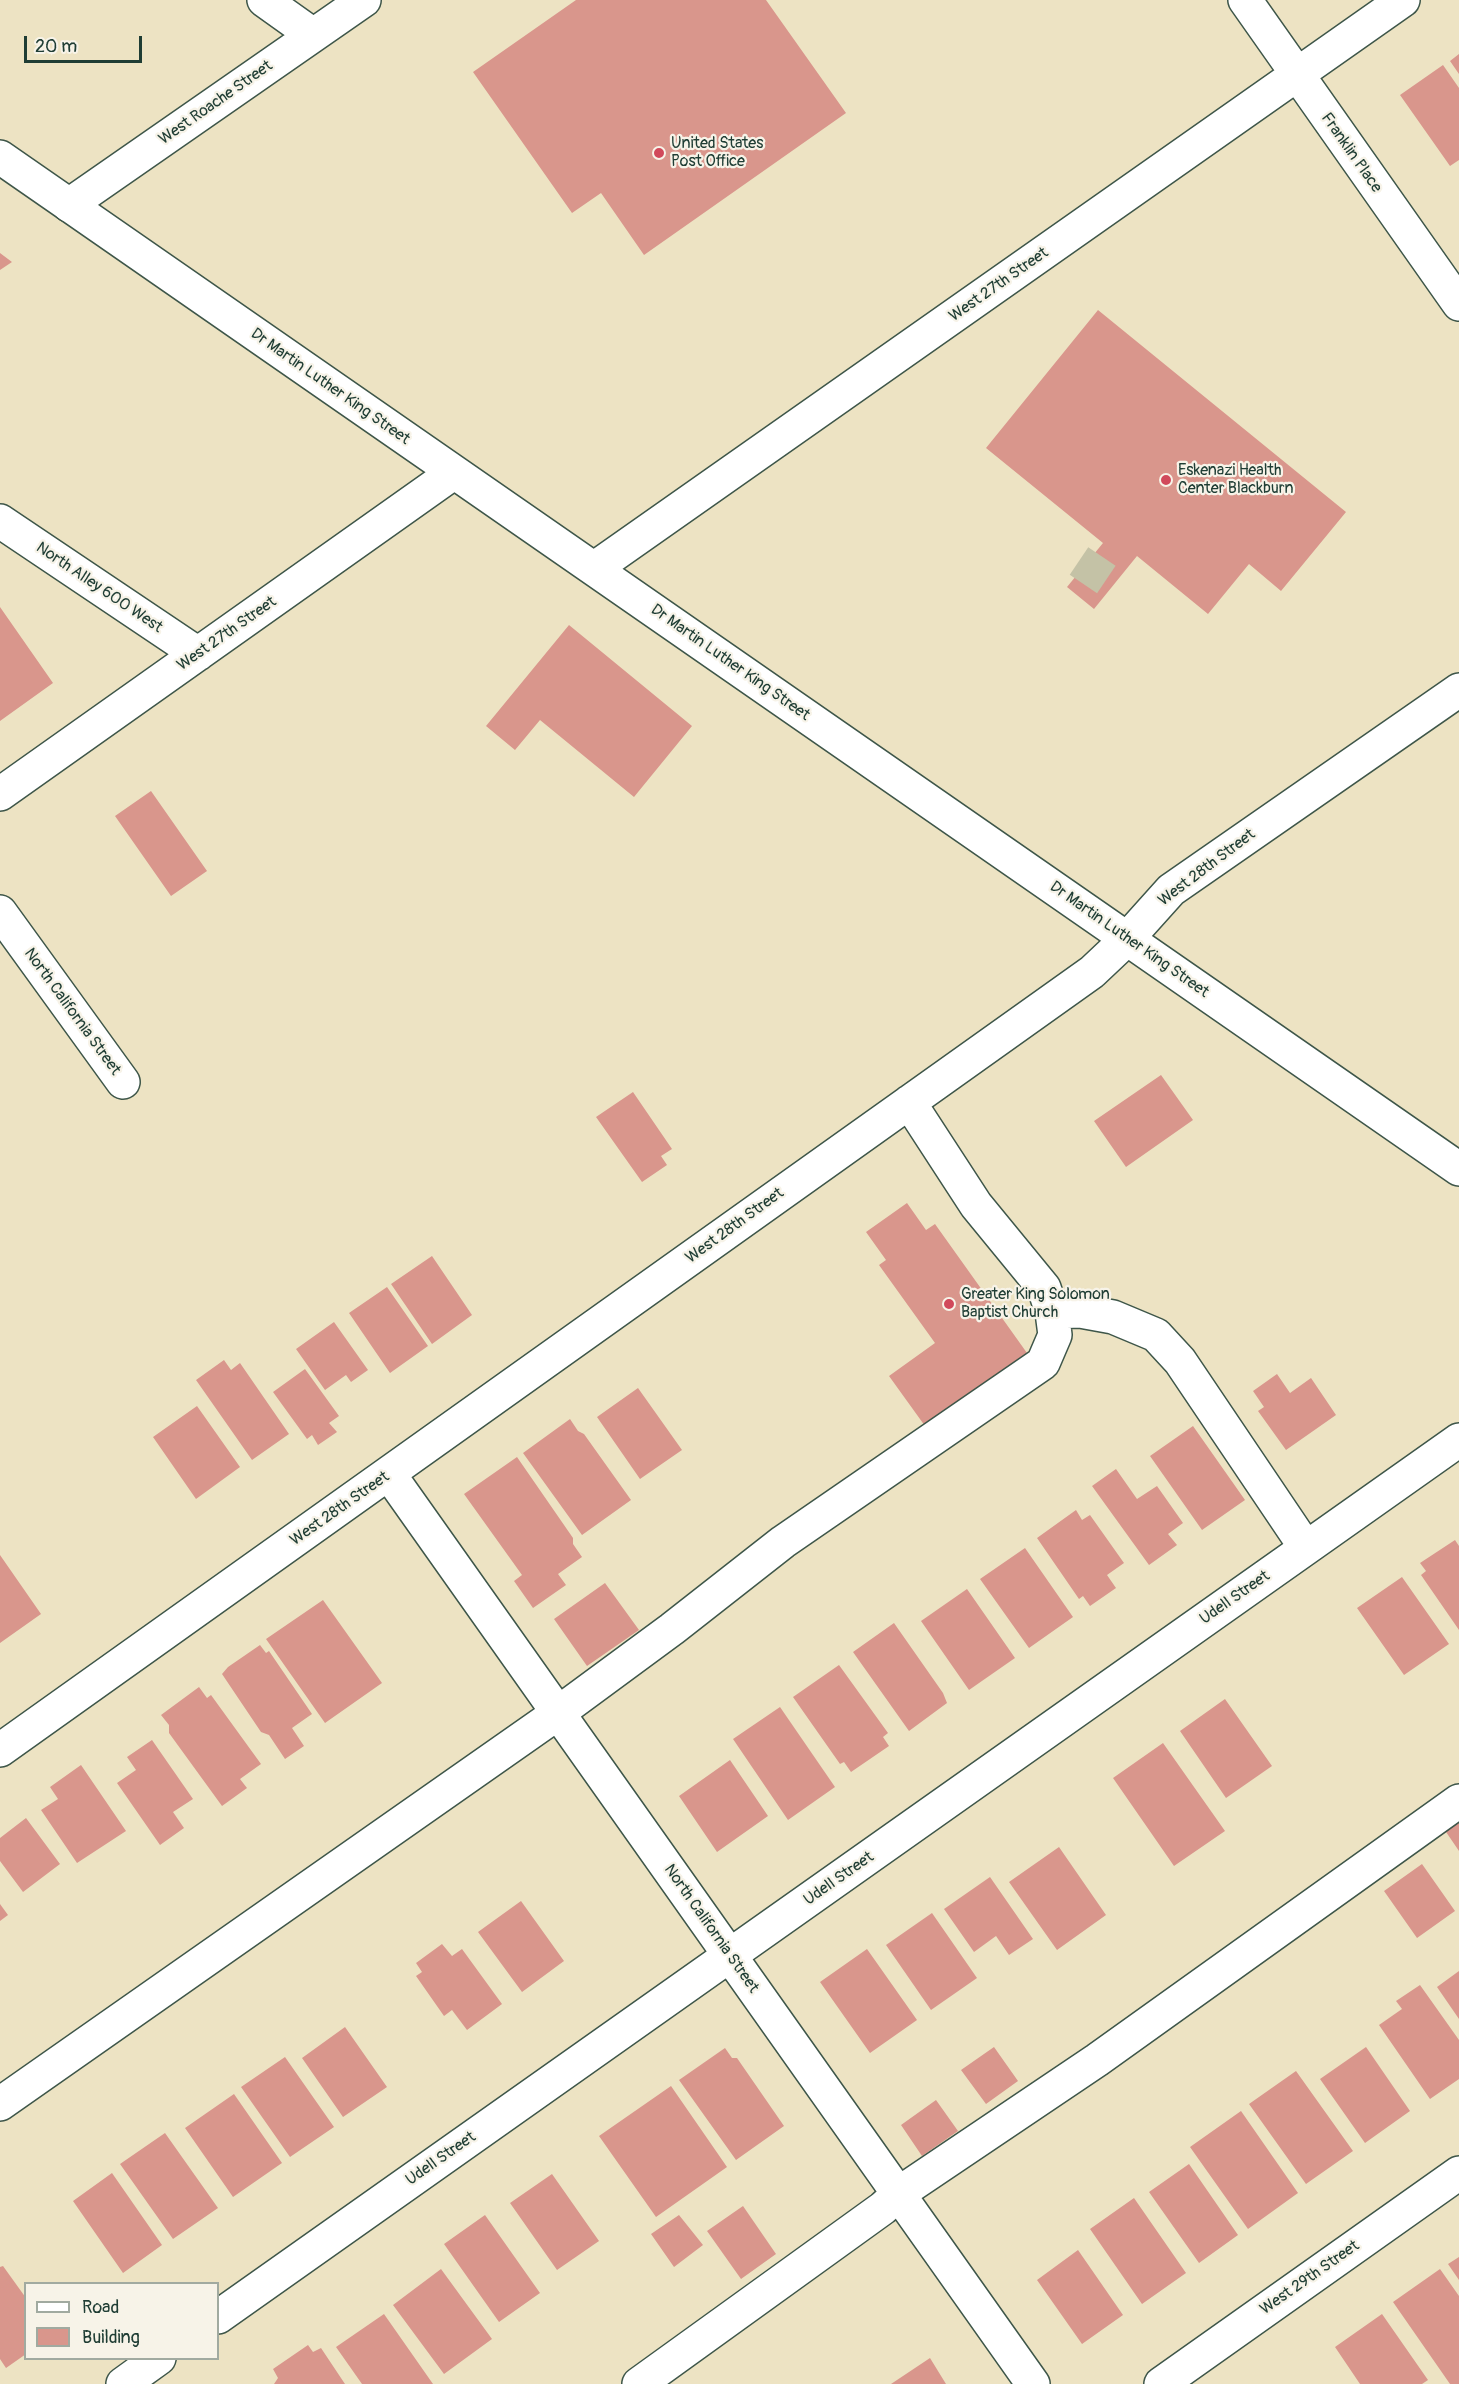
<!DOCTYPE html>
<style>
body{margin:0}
#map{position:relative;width:1459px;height:2384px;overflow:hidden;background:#ede3c3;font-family:Pangolin,sans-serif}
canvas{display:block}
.legend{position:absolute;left:24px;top:2282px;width:195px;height:78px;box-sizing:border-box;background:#f7f3e8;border:2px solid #a1aaa0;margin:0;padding:8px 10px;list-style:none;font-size:18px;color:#1f3d34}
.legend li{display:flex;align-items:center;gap:12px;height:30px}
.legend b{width:30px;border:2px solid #a1aaa0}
.scale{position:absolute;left:24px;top:36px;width:118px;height:27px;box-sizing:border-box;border:3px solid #1f3d34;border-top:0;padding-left:8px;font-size:18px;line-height:21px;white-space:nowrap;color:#1f3d34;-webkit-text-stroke:4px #f7f3e8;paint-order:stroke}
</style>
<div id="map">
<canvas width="1459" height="2384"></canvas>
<ul class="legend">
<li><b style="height:8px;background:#fff"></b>Road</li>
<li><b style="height:16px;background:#d9968c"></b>Building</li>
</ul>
<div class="scale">20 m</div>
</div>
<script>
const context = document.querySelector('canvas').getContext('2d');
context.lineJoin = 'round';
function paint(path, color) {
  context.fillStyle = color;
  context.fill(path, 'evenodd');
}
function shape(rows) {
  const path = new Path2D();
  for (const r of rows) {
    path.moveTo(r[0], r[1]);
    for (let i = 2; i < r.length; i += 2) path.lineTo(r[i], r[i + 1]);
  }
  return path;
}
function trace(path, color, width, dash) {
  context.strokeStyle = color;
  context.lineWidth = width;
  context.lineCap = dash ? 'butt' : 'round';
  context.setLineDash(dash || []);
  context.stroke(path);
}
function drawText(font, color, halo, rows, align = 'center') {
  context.font = font + ' Pangolin,sans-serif';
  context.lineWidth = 4.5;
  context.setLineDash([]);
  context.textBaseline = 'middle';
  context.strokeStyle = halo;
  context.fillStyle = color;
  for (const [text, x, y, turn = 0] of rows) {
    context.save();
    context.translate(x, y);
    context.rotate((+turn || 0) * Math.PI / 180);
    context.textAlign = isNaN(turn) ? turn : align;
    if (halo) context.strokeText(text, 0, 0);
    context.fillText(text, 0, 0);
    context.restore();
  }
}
paint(shape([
 [576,0,766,0,846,113,644,255,601,193,572,213,473,72],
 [1459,54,1459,74,1450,61],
 [1443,65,1459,88,1459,160,1450,166,1400,95],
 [0,253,12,262,0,270],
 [1098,310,1346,512,1281,591,1249,564,1208,614,1137,556,1094,609,1067,587,1103,543,986,448],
 [0,607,53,683,0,721],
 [569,625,692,726,634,797,540,720,515,750,486,726],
 [151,791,207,871,171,896,115,816],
 [1161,1075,1193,1120,1126,1167,1094,1121],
 [633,1092,672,1149,661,1156,667,1165,642,1182,596,1117],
 [907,1203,926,1230,935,1224,1027,1353,925,1426,889,1376,935,1343,879,1265,886,1260,866,1232],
 [432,1256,472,1315,432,1344,391,1284],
 [387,1287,428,1346,390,1373,349,1313],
 [334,1322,368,1370,351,1382,346,1375,325,1390,296,1349],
 [224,1360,231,1370,240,1363,289,1434,252,1460,196,1380],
 [305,1369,339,1416,329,1423,337,1432,318,1445,312,1435,307,1439,273,1392],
 [1277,1374,1290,1393,1311,1378,1336,1415,1286,1450,1258,1411,1264,1407,1253,1391],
 [638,1388,682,1450,640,1479,597,1417],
 [197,1406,240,1467,196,1499,153,1437],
 [570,1419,578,1431,584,1434,631,1500,582,1535,523,1453],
 [1193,1426,1245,1500,1202,1530,1150,1456],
 [517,1457,573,1538,573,1544,582,1557,558,1574,566,1585,533,1608,514,1581,522,1575,464,1494],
 [1116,1469,1137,1499,1157,1486,1183,1523,1168,1534,1177,1545,1149,1565,1092,1486],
 [1076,1510,1082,1520,1090,1515,1124,1563,1107,1575,1116,1588,1090,1606,1083,1596,1079,1599,1037,1538],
 [1455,1540,1459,1546,1459,1630,1421,1575,1426,1571,1420,1563],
 [1025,1548,1073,1617,1029,1648,980,1579],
 [0,1555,41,1614,0,1643],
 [1402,1577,1449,1644,1404,1675,1357,1608],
 [605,1583,639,1630,587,1666,554,1619],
 [967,1589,1015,1658,969,1690,921,1621],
 [323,1600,382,1683,325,1723,266,1639],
 [894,1623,943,1693,947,1703,909,1731,853,1652],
 [260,1645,266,1653,269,1651,312,1714,292,1728,304,1746,285,1759,269,1735,261,1732,222,1674,228,1667],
 [839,1665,888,1733,883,1737,889,1746,851,1772,844,1762,840,1764,793,1697],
 [199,1687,207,1698,211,1695,261,1764,240,1779,247,1788,222,1806,169,1733,169,1725,161,1715],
 [1225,1699,1272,1766,1226,1798,1180,1731],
 [780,1707,835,1787,788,1820,733,1739],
 [152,1740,193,1799,173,1812,184,1828,160,1845,117,1783,136,1770,127,1757],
 [1163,1743,1225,1831,1174,1866,1113,1778],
 [730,1760,768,1816,717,1852,679,1796],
 [81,1765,126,1831,77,1863,41,1810,58,1799,50,1787],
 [26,1818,60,1864,23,1892,0,1861,0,1838],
 [1459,1818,1459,1851,1444,1829],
 [1059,1847,1106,1915,1057,1950,1009,1882],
 [1422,1864,1455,1911,1417,1938,1384,1891],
 [990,1877,1033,1939,1009,1955,996,1936,974,1952,944,1909],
 [521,1901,564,1961,522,1992,478,1932],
 [0,1904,8,1915,0,1921],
 [932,1913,977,1978,931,2010,886,1945],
 [442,1944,452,1956,462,1949,502,2004,467,2030,452,2010,444,2016,416,1976,422,1972,416,1963],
 [867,1949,917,2020,870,2053,820,1982],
 [1459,1971,1459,2019,1437,1987],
 [1420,1985,1459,2040,1459,2079,1430,2099,1379,2025,1402,2009,1396,2001],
 [345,2027,387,2087,343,2117,302,2058],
 [994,2047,1018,2081,986,2104,961,2070],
 [1366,2047,1410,2111,1365,2143,1320,2079],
 [725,2048,732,2058,737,2058,784,2126,736,2160,679,2080],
 [285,2057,334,2127,290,2157,241,2087],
 [1296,2071,1353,2151,1306,2184,1249,2104],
 [671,2086,727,2167,656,2217,599,2136],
 [234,2094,282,2163,233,2197,185,2128],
 [936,2100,958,2131,922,2156,901,2125],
 [1241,2111,1298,2193,1248,2229,1190,2147],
 [165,2133,218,2208,173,2239,120,2164],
 [1189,2164,1238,2235,1199,2263,1149,2192],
 [112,2173,162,2245,123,2273,73,2201],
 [552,2174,599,2241,557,2270,510,2203],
 [1134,2198,1186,2273,1142,2304,1090,2229],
 [743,2206,776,2254,741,2279,707,2231],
 [485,2215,540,2293,499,2322,444,2244],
 [679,2215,703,2245,674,2267,651,2234],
 [1078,2250,1123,2315,1082,2344,1037,2280],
 [1459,2257,1459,2280,1448,2264],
 [3,2266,26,2298,26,2354,6,2368,0,2359,0,2267],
 [441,2269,492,2339,444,2374,393,2305],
 [1440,2269,1459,2296,1459,2384,1450,2384,1393,2302],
 [384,2314,433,2384,362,2384,336,2347],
 [1382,2314,1428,2380,1422,2384,1360,2384,1335,2347],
 [308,2345,313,2352,321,2348,345,2384,274,2384,278,2378,273,2369],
 [930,2358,946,2384,891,2384]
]), '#d9968c');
trace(shape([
 [1079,561,1113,584]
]), '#c4c2a6', 33, [33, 16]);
const minor = shape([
 [264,0,313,35],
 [1245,0,1459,304],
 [69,205,364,0],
 [0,521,198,654],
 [595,568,1403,0],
 [0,794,453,473],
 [0,912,123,1082],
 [1052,1312,1080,1311,1113,1317,1156,1335,1180,1361,1306,1548],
 [389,1474,1033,2384],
 [0,1750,1092,972,1127,939,1171,890,1459,690],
 [0,2104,558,1713,672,1629,783,1542,1043,1363,1055,1335,1052,1312,1044,1288,976,1205,909,1102],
 [218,2317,1459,1440],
 [123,2384,159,2358],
 [639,2384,883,2208,898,2194,1097,2060,1459,1801]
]);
const major = shape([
 [0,157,1459,1169],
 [1161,2384,1459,2173]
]);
trace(minor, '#3e5649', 36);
trace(major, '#3e5649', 36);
trace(minor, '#fff', 33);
trace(major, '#fff', 33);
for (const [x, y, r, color] of [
 [659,153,6,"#d1495b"],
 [1166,480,6,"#d1495b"],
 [949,1304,6,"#d1495b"]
]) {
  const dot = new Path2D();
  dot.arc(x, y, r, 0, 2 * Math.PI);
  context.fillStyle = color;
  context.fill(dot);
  trace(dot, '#f7f3e8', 2);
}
drawText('16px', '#1f3d34', '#f7f3e8', [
 ["West Roache Street",216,103,-35],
 ["Franklin Place",1351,153,55],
 ["West 27th Street",999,285,-35],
 ["Dr Martin Luther King Street",330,387,35],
 ["North Alley 600 West",99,588,34],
 ["West 27th Street",227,634,-35],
 ["Dr Martin Luther King Street",730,663,35],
 ["West 28th Street",1207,868,-37],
 ["Dr Martin Luther King Street",1129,940,35],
 ["North California Street",72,1012,54],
 ["West 28th Street",735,1226,-36],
 ["West 28th Street",340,1509,-35],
 ["Udell Street",1235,1598,-35],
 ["Udell Street",839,1879,-35],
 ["North California Street",711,1929,55],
 ["Udell Street",441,2159,-35],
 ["West 29th Street",1310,2278,-35]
]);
drawText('16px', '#1f3d34', '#f7f3e8', [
 ["United States",671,144],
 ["Post Office",671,162],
 ["Eskenazi Health",1178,471],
 ["Center Blackburn",1178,489],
 ["Greater King Solomon",961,1295],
 ["Baptist Church",961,1313]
], 'left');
</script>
